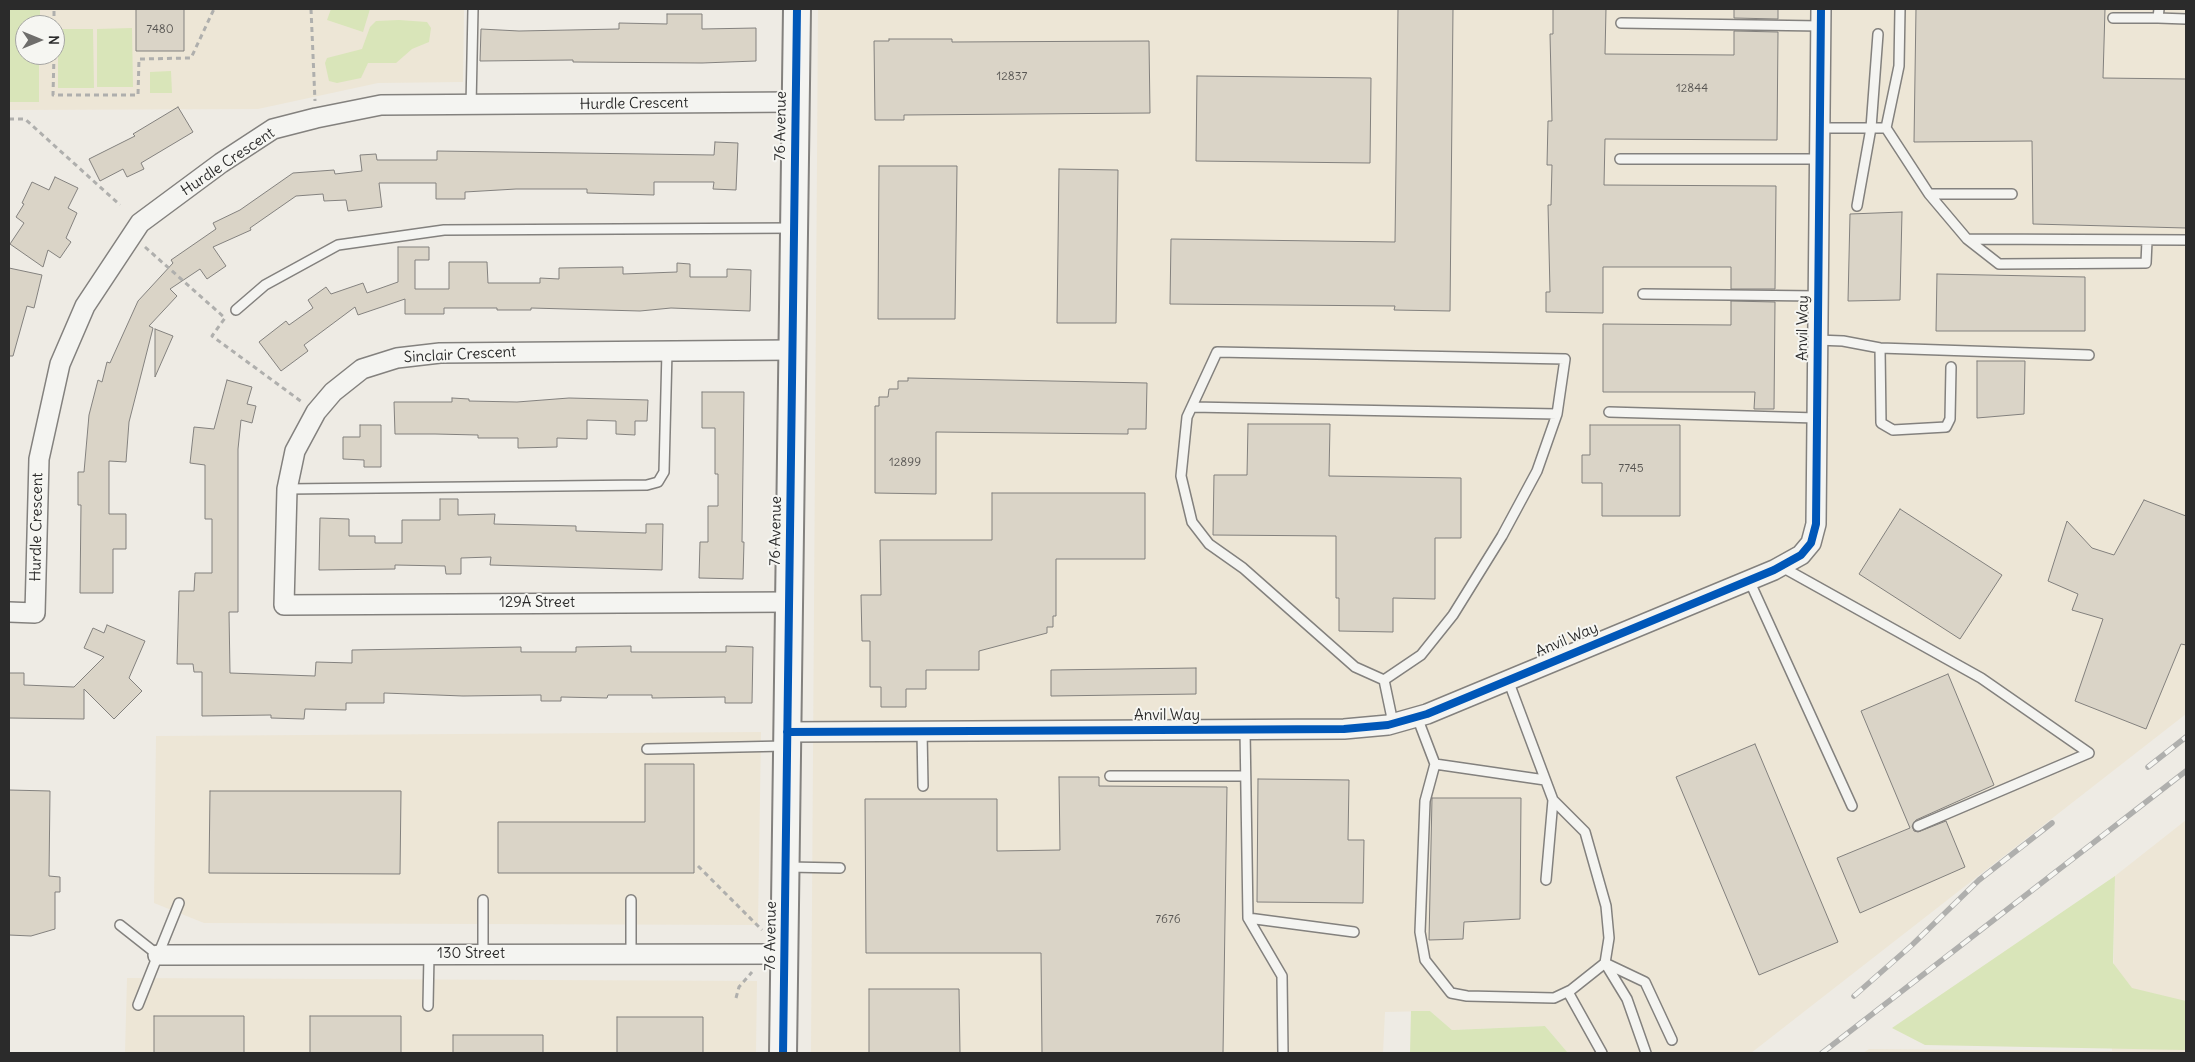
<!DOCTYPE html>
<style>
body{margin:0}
#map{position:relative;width:2195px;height:1062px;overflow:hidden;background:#eeebe4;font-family:Delius,sans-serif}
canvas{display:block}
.frame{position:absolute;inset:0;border:10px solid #2b2b2b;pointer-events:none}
.north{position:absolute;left:15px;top:15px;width:50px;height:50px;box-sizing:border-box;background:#f6f6f2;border:1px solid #a5a5a2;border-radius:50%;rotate:90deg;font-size:14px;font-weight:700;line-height:20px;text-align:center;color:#2b2b2b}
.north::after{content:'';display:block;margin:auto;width:18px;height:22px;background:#6f6e6c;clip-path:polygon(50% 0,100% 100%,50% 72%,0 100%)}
</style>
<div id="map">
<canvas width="2195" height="1062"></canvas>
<div class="frame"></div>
<div class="north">N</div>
</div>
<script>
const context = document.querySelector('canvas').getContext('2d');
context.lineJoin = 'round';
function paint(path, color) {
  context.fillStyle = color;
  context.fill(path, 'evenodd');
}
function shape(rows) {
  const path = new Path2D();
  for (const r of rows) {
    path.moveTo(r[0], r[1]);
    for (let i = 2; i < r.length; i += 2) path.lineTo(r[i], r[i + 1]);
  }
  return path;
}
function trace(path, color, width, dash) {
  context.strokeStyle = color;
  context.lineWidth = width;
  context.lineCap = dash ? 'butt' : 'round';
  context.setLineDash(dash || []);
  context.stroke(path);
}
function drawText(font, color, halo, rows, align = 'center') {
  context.font = font + ' Delius,sans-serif';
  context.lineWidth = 4;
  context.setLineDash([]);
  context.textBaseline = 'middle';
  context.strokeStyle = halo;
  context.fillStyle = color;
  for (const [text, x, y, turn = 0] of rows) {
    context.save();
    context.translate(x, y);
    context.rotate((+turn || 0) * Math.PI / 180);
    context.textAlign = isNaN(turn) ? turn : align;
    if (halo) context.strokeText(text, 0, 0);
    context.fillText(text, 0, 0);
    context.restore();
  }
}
paint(shape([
 [9,9,464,9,463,82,378,83,258,109,9,110],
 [25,25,55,25,55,55,25,55],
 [818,9,2186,9,2186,714,1751,1053,1568,1053,1545,1026,1452,1030,1430,1011,1385,1012,1383,1053,811,1053],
 [761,732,758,925,204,923,154,903,156,736],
 [2186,820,2186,1053,1863,1053,1869,1049,2112,1051,2115,876],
 [127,978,757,981,756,1053,125,1053]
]), '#ede6d6');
paint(shape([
 [9,9,40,9,40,25,25,25,25,55,39,55,39,102,9,102],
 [331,9,370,9,363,32,327,20],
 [399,20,427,22,431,28,429,42,412,49,396,63,368,63,361,78,337,83,329,81,325,63,327,58,362,49,370,27,376,21],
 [132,28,133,87,97,87,97,29],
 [58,29,93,29,94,88,58,88],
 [171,71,172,93,150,93,150,72],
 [2115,876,2113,963,2132,988,2186,1001,2186,1050,1925,1045,1892,1028],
 [1411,1011,1430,1011,1452,1030,1545,1026,1568,1053,1410,1053]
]), '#d9e5b9');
const building = shape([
 [136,9,184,9,184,51,136,51,136,9],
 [1398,9,1453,9,1450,311,1394,310,1395,306,1170,304,1171,239,1395,242,1398,9],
 [1553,9,1606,9,1605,54,1734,55,1734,31,1778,32,1777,140,1605,139,1604,185,1776,186,1775,289,1731,289,1731,267,1603,267,1603,313,1546,312,1546,292,1550,292,1548,205,1551,205,1552,165,1547,165,1548,121,1552,121,1550,34,1553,34,1553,9],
 [1734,9,1778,9,1778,19,1734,18,1734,9],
 [1916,9,2105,9,2103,78,2186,79,2186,228,2033,224,2032,141,1914,142,1916,9],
 [667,14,702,14,702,29,756,28,756,61,702,63,573,62,573,60,480,61,481,29,519,31,619,29,619,23,667,24,667,14],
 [889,39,952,39,952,42,1149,41,1150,113,904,115,904,120,875,120,874,41,889,41,889,39],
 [1197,76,1371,78,1370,163,1196,161,1197,76],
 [178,107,193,132,141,163,144,169,127,177,123,169,100,181,89,159,135,136,133,134,178,107],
 [715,142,738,143,736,190,713,189,714,182,654,182,654,195,587,193,587,189,516,189,465,192,465,199,436,199,436,183,379,183,382,207,348,211,346,200,324,201,323,194,296,196,250,228,251,230,213,247,226,266,207,279,200,269,170,289,177,296,149,326,153,328,129,422,126,462,109,461,109,514,126,514,126,549,113,549,113,593,80,593,81,505,78,505,78,472,84,472,89,415,98,380,102,382,107,362,110,363,138,301,173,263,171,260,216,229,213,223,240,210,293,173,334,170,335,174,362,171,360,155,376,154,377,160,437,160,437,151,714,155,715,142],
 [879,166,957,166,955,319,878,319,879,166],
 [1059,169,1118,170,1116,323,1057,323,1059,169],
 [55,177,78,188,68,208,77,213,66,238,71,242,60,258,48,250,43,267,10,244,24,223,16,217,24,204,22,203,32,182,49,190,55,177],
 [1902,212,1900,300,1848,301,1850,214,1902,212],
 [398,247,429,247,429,260,415,260,415,289,449,289,449,262,487,262,488,283,540,283,540,278,559,279,559,268,623,267,623,274,677,272,677,263,690,264,690,277,727,277,727,269,751,270,750,311,671,308,640,311,531,308,531,310,497,310,497,308,444,308,444,314,405,314,405,299,358,315,355,307,304,345,308,351,281,371,259,342,286,321,289,325,313,308,308,300,326,287,331,294,363,283,367,293,398,282,398,247],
 [9,268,42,275,34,308,27,306,13,356,9,356,9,268],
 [1937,274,2085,277,2085,331,1936,331,1937,274],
 [1731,301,1775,302,1774,409,1754,409,1755,392,1603,392,1603,324,1731,325,1731,301],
 [155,329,173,336,155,377,155,329],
 [1977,361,2025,361,2024,414,1977,418,1977,361],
 [908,378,1147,383,1146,429,1128,429,1128,434,936,432,936,494,875,493,875,406,879,406,879,397,888,397,889,389,898,389,898,381,908,381,908,378],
 [227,380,252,387,247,404,256,406,252,423,241,420,238,449,238,612,229,612,230,673,315,676,316,662,352,663,352,650,521,647,521,652,576,652,576,647,631,646,631,652,726,652,726,646,753,647,752,703,725,703,725,697,652,698,652,695,608,695,607,698,561,697,561,701,541,701,541,695,463,696,384,693,384,703,346,703,346,710,305,709,304,719,271,718,271,715,202,716,202,672,194,672,193,664,177,664,179,591,194,591,195,573,212,573,212,519,205,519,205,465,190,463,194,427,214,429,227,380],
 [702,392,744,392,742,542,744,542,743,579,699,578,700,542,708,542,708,506,718,506,718,474,715,474,715,428,702,428,702,392],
 [452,398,469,399,469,401,517,402,569,398,648,400,647,421,635,421,635,435,616,434,616,421,587,420,587,439,557,438,557,447,518,448,518,438,478,438,478,435,435,434,395,434,394,402,452,402,452,398],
 [1248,424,1330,424,1329,476,1461,478,1461,538,1435,538,1435,599,1393,598,1393,632,1339,631,1339,598,1336,598,1336,536,1213,535,1214,475,1247,475,1248,424],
 [360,425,381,425,381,467,364,467,364,460,343,459,343,437,360,437,360,425],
 [1590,425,1680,425,1680,516,1602,516,1602,483,1582,483,1582,455,1590,455,1590,425],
 [992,493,1145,493,1145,559,1056,559,1056,616,1053,616,1053,627,1047,627,1047,633,979,651,979,670,926,670,926,689,906,689,906,707,881,707,881,687,870,687,870,641,862,641,861,595,881,595,880,540,992,540,992,493],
 [440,499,458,499,458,515,495,514,494,524,576,526,576,531,646,533,646,524,663,524,662,570,490,565,491,557,461,558,461,574,446,574,445,566,395,565,395,569,319,570,320,518,349,519,349,536,375,536,375,543,402,543,402,520,440,520,440,499],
 [2144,500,2186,516,2186,645,2181,644,2146,729,2075,701,2103,619,2072,610,2078,594,2048,581,2067,521,2092,548,2114,555,2144,500],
 [1900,509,2002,575,1960,639,1859,574,1900,509],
 [107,625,145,641,129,678,142,691,114,719,84,689,84,719,9,718,9,673,24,673,24,685,74,687,104,657,84,648,93,628,104,633,107,625],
 [1196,668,1196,694,1051,696,1051,670,1196,668],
 [1948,674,1994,785,1916,820,1912,826,1914,831,1918,832,1946,821,1965,867,1860,913,1837,858,1910,828,1861,711,1948,674],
 [1755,744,1838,942,1759,975,1676,777,1755,744],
 [645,764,694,764,694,873,498,873,498,822,645,822,645,764],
 [1059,777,1099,777,1099,786,1227,787,1223,1053,1042,1053,1041,953,866,953,865,799,997,799,997,851,1060,850,1059,777],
 [1258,779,1349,780,1348,840,1364,840,1363,903,1257,902,1258,779],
 [9,790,50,791,49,876,60,877,60,892,55,892,55,929,31,936,9,935,9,790],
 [210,791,401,791,400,874,209,873,210,791],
 [1432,798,1521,798,1520,919,1464,922,1463,939,1429,940,1432,798],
 [869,989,959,989,960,1053,869,1053,869,989],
 [154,1016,244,1016,244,1053,154,1053,154,1016],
 [310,1016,401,1016,401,1053,310,1053,310,1016],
 [617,1017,703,1017,703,1053,617,1053,617,1017],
 [453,1035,543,1035,543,1053,453,1053,453,1035]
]);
paint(building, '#dad4c7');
trace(building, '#83817e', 1);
const lane = shape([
 [2159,9,2158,18,2186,19],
 [2113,18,2158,18],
 [1621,23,1821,26],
 [471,106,473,9],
 [1819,128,1886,128,1899,66,1900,9],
 [1886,128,1929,194,1967,239,1999,264,2146,263,2147,241],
 [1620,159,1819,159],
 [1929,194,2012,194],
 [1857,206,1871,128,1878,34],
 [1968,239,2186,240],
 [1643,294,1817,296],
 [236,310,265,285,338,245,444,230,793,228],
 [1817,340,1843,341,1880,348,2089,355],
 [1880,348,1881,423,1893,430,1946,427,1950,419,1951,367],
 [1192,407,1557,414,1565,359,1217,352,1187,417,1181,476,1192,522,1209,544,1243,568,1355,667,1384,680,1393,723],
 [1609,412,1816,418],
 [287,489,647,485,658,482,664,472,667,351],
 [1782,567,1981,678,2089,753,1918,826],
 [1749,580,1852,806],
 [1384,680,1421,655,1453,615,1502,536,1537,471,1557,414],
 [1508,680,1553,800,1585,832,1606,906,1609,938,1605,963,1571,990,1554,998,1467,996,1451,993,1425,960,1420,932,1425,801,1435,764,1545,780],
 [1417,717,1435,764],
 [1245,730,1248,918,1354,932],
 [922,731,923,786],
 [647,749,785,746],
 [1110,776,1245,776],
 [788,867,840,868],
 [1546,880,1553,800],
 [483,900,483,954],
 [631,900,631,954],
 [1248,918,1282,976,1283,1053],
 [120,925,158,955,179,903],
 [1605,963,1645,982,1672,1040],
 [1605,963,1627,999,1646,1053],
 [1568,992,1602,1053],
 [138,1005,158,955],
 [428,1006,429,955]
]);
const street = shape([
 [789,602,284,605,287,489,295,451,316,412,333,392,362,369,397,358,440,353,792,350],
 [9,612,35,613,39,459,60,364,85,306,140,223,221,163,273,129,316,118,381,105,795,102],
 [787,732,1344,729,1388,725,1427,714,1774,570,1801,555,1811,543,1816,524,1821,9],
 [158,955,785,954]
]);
const secondary = shape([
 [783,1053,797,9]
]);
trace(lane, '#83817e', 12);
trace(street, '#83817e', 22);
trace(secondary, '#83817e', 30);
trace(shape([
 [311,9,315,101],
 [54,25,54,9],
 [54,55,53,95,138,95,139,59,191,58,214,9],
 [9,119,25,119,120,205],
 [145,247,225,318,212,336,302,402],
 [698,866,762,930],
 [736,998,739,987,752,972]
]), '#afafad', 3, [5, 4]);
trace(lane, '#f4f4f1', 9);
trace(street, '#f4f4f1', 19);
trace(secondary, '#f4f4f1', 26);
const rail = shape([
 [2148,767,2186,737],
 [1854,996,1912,945,1979,880,2052,823],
 [1822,1053,2186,771]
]);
trace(rail, '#afafad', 5.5);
trace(rail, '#f6f6f2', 4, [11]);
trace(shape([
 [787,732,1344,729,1388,725,1427,714,1774,570,1801,555,1811,543,1816,524,1821,9],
 [783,1053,797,9]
]), '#0057b8', 8);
drawText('12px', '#575552', null, [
 ["7480",160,30],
 ["12837",1012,77],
 ["12844",1692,89],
 ["12899",905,463],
 ["7745",1631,469],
 ["7676",1168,920]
]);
drawText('15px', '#2b2b2b', '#f6f6f2', [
 ["Hurdle Crescent",634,104,-1],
 ["76 Avenue",781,126,-89],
 ["Hurdle Crescent",228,162,-34],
 ["Anvil Way",1803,328,-89],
 ["Sinclair Crescent",460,355,-3],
 ["Hurdle Crescent",37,527,-89],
 ["76 Avenue",776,531,-89],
 ["129A Street",537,603],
 ["Anvil Way",1567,640,-23],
 ["Anvil Way",1167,716],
 ["76 Avenue",771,936,-89],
 ["130 Street",471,954]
]);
</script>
